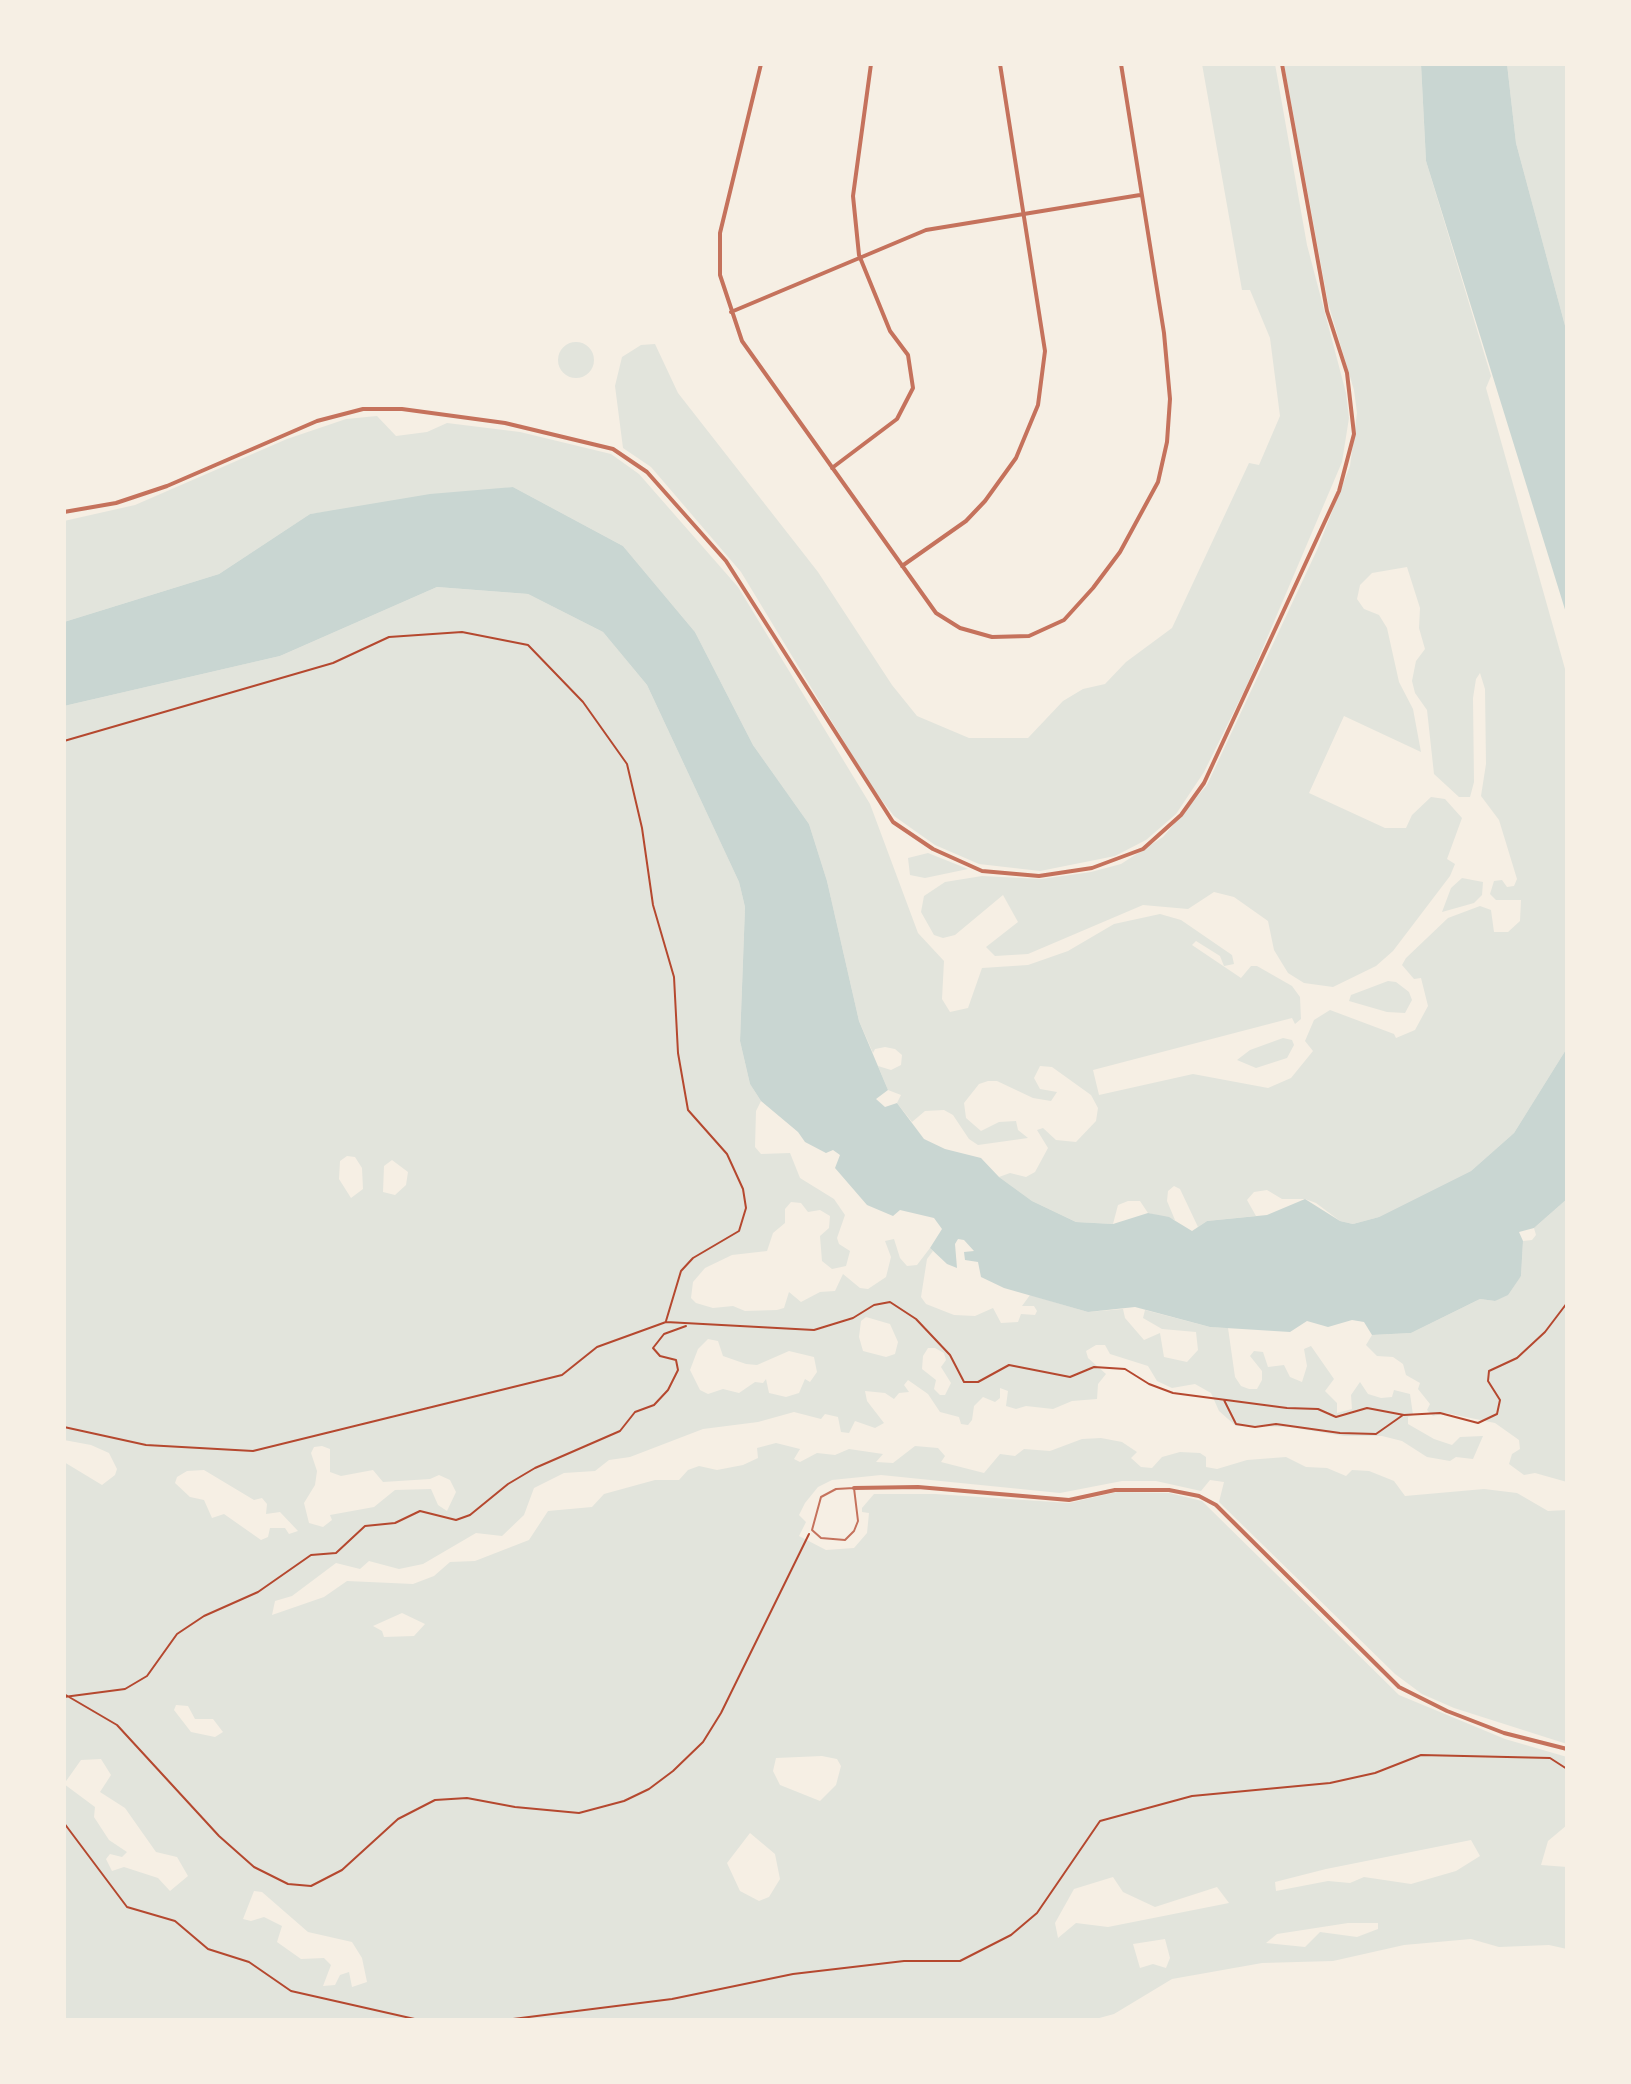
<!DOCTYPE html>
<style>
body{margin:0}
#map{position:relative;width:1631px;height:2084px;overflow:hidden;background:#f6efe4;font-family:"PT Sans Narrow",sans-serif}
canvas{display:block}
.frame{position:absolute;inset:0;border:66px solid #f6efe4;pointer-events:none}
</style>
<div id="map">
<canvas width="1631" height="2084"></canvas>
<div class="frame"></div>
</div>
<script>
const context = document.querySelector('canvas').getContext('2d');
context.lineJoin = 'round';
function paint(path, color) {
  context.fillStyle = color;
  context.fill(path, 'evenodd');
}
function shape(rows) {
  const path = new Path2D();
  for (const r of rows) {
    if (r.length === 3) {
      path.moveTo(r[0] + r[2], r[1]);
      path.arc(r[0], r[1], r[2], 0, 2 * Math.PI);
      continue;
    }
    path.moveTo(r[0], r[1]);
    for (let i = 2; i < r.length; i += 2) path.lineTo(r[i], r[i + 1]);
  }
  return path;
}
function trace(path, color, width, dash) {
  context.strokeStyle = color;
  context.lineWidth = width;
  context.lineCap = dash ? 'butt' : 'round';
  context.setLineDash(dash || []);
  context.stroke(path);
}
paint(shape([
 [1202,64,1275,64,1307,245,1346,393,1349,418,1342,462,1247,685,1204,772,1176,814,1146,840,1115,856,1040,871,979,864,935,845,894,816,871,786,741,572,651,467,623,448,615,386,622,357,641,345,655,344,678,393,818,572,892,685,917,716,969,738,1028,738,1063,701,1083,689,1105,684,1126,662,1172,628,1249,463,1259,465,1280,416,1270,338,1250,290,1242,290],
 [1284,64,1421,64,1426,161,1491,376,1486,388,1567,676,1567,1048,1514,1133,1471,1171,1379,1217,1353,1224,1340,1221,1316,1203,1305,1199,1282,1199,1267,1190,1254,1192,1247,1200,1256,1216,1207,1221,1198,1227,1180,1189,1174,1186,1168,1191,1167,1201,1175,1220,1148,1213,1140,1201,1128,1201,1118,1205,1113,1224,1076,1222,1032,1201,999,1177,1010,1173,1026,1177,1035,1172,1048,1148,1037,1130,1043,1128,1056,1140,1076,1142,1096,1121,1098,1108,1091,1095,1052,1067,1040,1066,1034,1078,1040,1089,1057,1092,1051,1101,1033,1098,997,1081,988,1081,979,1084,964,1103,966,1118,981,1131,999,1122,1016,1121,1018,1130,1028,1138,978,1145,969,1139,953,1115,944,1110,925,1111,912,1122,897,1103,901,1095,888,1090,878,1066,891,1070,901,1065,902,1055,895,1049,885,1047,875,1049,873,1053,859,1021,827,881,809,824,753,745,695,632,623,546,513,487,310,514,219,574,64,622,64,521,135,505,287,439,346,419,377,416,396,436,427,432,447,423,520,432,611,454,639,474,738,587,870,804,918,933,944,961,942,999,950,1012,968,1008,982,968,1028,965,1068,951,1114,924,1160,914,1181,920,1232,955,1234,964,1224,966,1220,956,1196,941,1192,945,1241,978,1251,966,1257,966,1292,986,1300,997,1301,1019,1295,1024,1292,1018,1093,1070,1099,1095,1193,1074,1268,1088,1291,1078,1313,1051,1305,1041,1314,1020,1330,1010,1394,1034,1396,1038,1415,1030,1428,1006,1421,978,1414,979,1402,965,1406,958,1448,918,1480,906,1491,910,1494,932,1508,932,1520,921,1521,900,1496,900,1490,894,1494,881,1502,880,1507,887,1514,886,1517,879,1499,820,1481,796,1486,764,1485,689,1480,673,1476,679,1473,698,1474,782,1470,797,1459,797,1434,774,1427,710,1415,693,1412,681,1416,661,1425,649,1419,628,1420,608,1407,567,1372,573,1360,585,1357,599,1364,609,1379,615,1387,628,1399,682,1413,709,1421,752,1344,716,1309,793,1385,828,1406,828,1412,815,1431,797,1445,799,1462,818,1447,859,1455,864,1450,876,1393,951,1376,966,1333,987,1304,983,1288,973,1274,950,1268,921,1234,897,1214,892,1188,909,1143,905,1028,954,995,956,986,947,1018,922,1003,895,955,935,943,938,934,935,921,912,924,896,945,882,982,876,1041,879,1091,872,1121,864,1163,837,1207,785,1317,550,1350,466,1357,413,1354,390,1328,303],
 [1507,64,1567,64,1567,333,1516,143],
 [576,360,18],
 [437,587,528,594,603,632,647,685,739,882,745,907,740,1041,750,1084,761,1101,756,1111,755,1147,761,1154,790,1153,800,1178,834,1199,845,1215,837,1238,839,1244,850,1251,846,1266,832,1269,822,1261,820,1236,829,1228,830,1216,820,1210,808,1212,801,1203,791,1202,785,1209,785,1223,773,1233,767,1251,732,1255,705,1268,693,1282,691,1298,696,1303,713,1308,733,1306,745,1311,777,1310,784,1308,789,1292,801,1302,820,1292,835,1291,843,1274,860,1288,868,1289,886,1277,891,1257,885,1241,894,1239,900,1258,907,1266,917,1265,930,1248,933,1251,927,1259,921,1297,926,1304,954,1315,975,1316,993,1308,1001,1323,1018,1322,1021,1314,1035,1315,1037,1311,1034,1306,1022,1306,1030,1295,1088,1312,1123,1309,1125,1318,1144,1340,1160,1333,1164,1357,1187,1362,1198,1350,1196,1332,1162,1329,1143,1318,1145,1310,1210,1327,1228,1328,1235,1377,1241,1386,1249,1389,1257,1389,1262,1380,1262,1371,1250,1356,1254,1351,1263,1352,1268,1367,1284,1365,1290,1377,1302,1382,1307,1366,1304,1349,1311,1346,1334,1379,1325,1391,1337,1403,1337,1413,1352,1409,1351,1395,1360,1382,1368,1394,1381,1398,1392,1397,1394,1390,1410,1394,1413,1415,1408,1417,1408,1424,1434,1439,1452,1445,1460,1437,1483,1436,1473,1459,1456,1457,1450,1461,1427,1457,1402,1441,1382,1436,1344,1436,1289,1427,1236,1426,1219,1411,1211,1393,1195,1384,1172,1388,1157,1381,1148,1366,1110,1354,1105,1345,1096,1345,1086,1351,1088,1358,1106,1374,1098,1384,1097,1399,1072,1401,1053,1409,1026,1406,1016,1409,1006,1406,1008,1391,1000,1388,1000,1398,995,1402,983,1397,974,1406,972,1420,968,1425,961,1424,959,1417,940,1412,928,1394,908,1380,904,1385,909,1392,899,1393,894,1399,885,1393,865,1391,867,1401,884,1423,875,1428,855,1421,849,1433,841,1432,838,1417,825,1414,821,1419,794,1412,758,1422,703,1429,630,1457,609,1460,595,1471,564,1473,534,1488,524,1515,502,1536,476,1533,423,1564,399,1569,369,1561,360,1569,336,1563,292,1596,275,1601,272,1615,324,1597,347,1581,413,1584,434,1576,450,1562,475,1561,529,1540,548,1511,592,1507,604,1494,655,1480,679,1480,688,1470,699,1466,717,1470,743,1465,758,1458,757,1448,776,1443,800,1449,794,1459,800,1462,817,1453,835,1455,849,1449,883,1454,876,1462,893,1463,915,1446,938,1448,945,1456,941,1462,984,1473,1000,1454,1015,1456,1024,1449,1050,1451,1082,1439,1101,1438,1122,1442,1137,1452,1131,1458,1141,1467,1152,1468,1162,1457,1180,1452,1200,1453,1206,1457,1206,1467,1217,1469,1247,1460,1286,1457,1306,1467,1327,1468,1346,1476,1352,1470,1369,1471,1394,1481,1405,1496,1484,1489,1517,1493,1548,1511,1567,1510,1567,1744,1454,1708,1422,1694,1395,1674,1219,1502,1224,1482,1210,1480,1201,1491,1156,1481,1122,1481,1060,1493,881,1475,832,1480,818,1487,805,1503,799,1515,806,1522,799,1536,826,1550,854,1548,867,1533,869,1513,862,1512,862,1508,874,1494,935,1494,1069,1503,1117,1492,1169,1493,1202,1501,1399,1695,1505,1739,1567,1757,1567,1825,1548,1841,1541,1865,1567,1867,1567,1949,1549,1945,1499,1947,1471,1939,1404,1945,1333,1961,1262,1963,1172,1979,1114,2014,1092,2020,64,2020,64,1462,102,1485,115,1475,117,1469,109,1453,91,1445,64,1440,64,706,280,656],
 [347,1156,355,1157,362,1168,363,1189,351,1198,339,1179,340,1161],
 [392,1160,408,1172,406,1185,395,1195,383,1192,384,1166],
 [866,1317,890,1324,898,1342,895,1354,886,1357,863,1351,859,1337,861,1321],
 [708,1339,718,1341,723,1356,746,1364,757,1365,789,1351,814,1357,817,1372,810,1382,805,1379,799,1393,786,1397,769,1393,766,1379,763,1383,755,1382,739,1393,723,1389,708,1394,700,1390,690,1370,698,1349],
 [928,1348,935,1348,944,1353,946,1360,941,1367,951,1383,945,1395,940,1395,934,1389,936,1380,922,1369,923,1356],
 [322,1446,330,1449,330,1472,341,1476,373,1470,383,1482,430,1479,439,1475,450,1480,456,1492,447,1511,438,1505,431,1489,395,1490,374,1507,330,1515,332,1520,323,1527,309,1523,304,1503,315,1485,317,1471,311,1453,314,1447],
 [204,1470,254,1500,262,1498,267,1504,266,1514,280,1512,298,1531,289,1534,285,1528,270,1528,268,1537,261,1540,224,1514,212,1518,204,1500,190,1497,175,1483,177,1477,187,1471],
 [402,1613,425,1624,414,1636,384,1637,382,1631,373,1626],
 [176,1705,188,1706,195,1719,213,1719,223,1732,215,1737,191,1732,174,1710],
 [822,1756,837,1759,841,1766,836,1785,820,1801,780,1785,773,1771,776,1758],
 [101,1759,111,1775,100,1792,125,1808,156,1852,177,1857,188,1876,170,1891,158,1878,124,1867,112,1871,106,1859,110,1854,122,1857,127,1852,109,1840,94,1817,95,1807,64,1784,81,1760],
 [750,1833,775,1854,780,1879,769,1897,759,1901,740,1891,727,1863],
 [1471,1840,1480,1856,1456,1871,1411,1884,1364,1877,1350,1883,1328,1881,1276,1891,1275,1882,1326,1869],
 [1113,1877,1123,1892,1155,1907,1217,1887,1229,1903,1108,1927,1076,1923,1058,1938,1055,1923,1074,1889],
 [254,1891,262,1892,308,1932,352,1942,362,1958,367,1982,352,1987,349,1972,340,1975,335,1985,323,1986,331,1965,324,1958,301,1959,277,1942,282,1926,264,1917,251,1921,243,1919],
 [1348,1923,1378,1923,1378,1929,1357,1937,1320,1932,1305,1947,1266,1943,1277,1934],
 [1165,1939,1170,1958,1166,1968,1153,1964,1140,1968,1133,1944],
 [928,853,968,869,925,878,910,875,908,858],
 [1462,878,1483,882,1482,895,1474,903,1442,912,1451,888],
 [1388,981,1396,982,1409,992,1412,1000,1405,1013,1387,1012,1349,1001,1351,995],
 [1283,1038,1292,1040,1294,1045,1287,1058,1256,1068,1237,1060,1250,1050],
 [1567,1199,1567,1482,1535,1473,1524,1475,1509,1464,1512,1454,1520,1449,1519,1440,1495,1423,1446,1413,1433,1416,1427,1410,1430,1404,1418,1389,1420,1383,1406,1375,1403,1364,1393,1357,1377,1356,1366,1345,1372,1335,1411,1333,1480,1299,1495,1301,1521,1276,1523,1241,1532,1240,1536,1235,1534,1228]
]), '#e2e4dc');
paint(shape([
 [1421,64,1507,64,1516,143,1567,333,1567,616,1426,161],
 [513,487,623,546,695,632,753,745,809,824,827,881,859,1021,888,1090,876,1099,885,1107,897,1103,924,1139,945,1149,981,1158,999,1177,1032,1201,1076,1222,1113,1224,1148,1213,1169,1217,1192,1231,1207,1221,1267,1215,1305,1199,1340,1221,1353,1224,1379,1217,1471,1171,1514,1133,1567,1048,1567,1199,1534,1228,1519,1232,1523,1241,1521,1276,1508,1295,1495,1301,1480,1299,1411,1333,1372,1335,1364,1322,1352,1320,1328,1327,1307,1321,1290,1332,1210,1327,1135,1307,1088,1312,1004,1288,981,1277,978,1262,965,1260,964,1252,974,1251,964,1240,958,1239,955,1244,957,1268,947,1264,930,1248,942,1229,934,1218,900,1210,893,1216,867,1205,835,1168,840,1155,833,1150,826,1153,805,1142,798,1132,761,1101,750,1084,740,1041,745,907,739,882,647,685,603,632,528,594,437,587,280,656,64,706,64,622,219,574,310,514,430,494]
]), '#c9d6d2');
trace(shape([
 [64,741,333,663,389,637,462,632,528,645,583,702,627,764,642,828,653,905,674,977,678,1053,688,1110,727,1154,743,1189,746,1208,739,1231,693,1258,681,1271,666,1321],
 [1224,1400,1236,1424,1255,1427,1276,1424,1340,1433,1376,1434,1403,1415],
 [64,1427,146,1445,253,1451,562,1375,597,1347,666,1322,814,1330,853,1318,874,1305,890,1302,916,1319,950,1355,964,1382,978,1382,1009,1365,1070,1377,1094,1367,1125,1369,1149,1384,1173,1393,1287,1408,1318,1409,1336,1417,1367,1408,1404,1415,1440,1413,1478,1423,1497,1414,1500,1400,1488,1381,1489,1371,1517,1358,1545,1332,1567,1303],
 [64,1694,117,1725,219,1836,254,1867,288,1884,311,1886,342,1870,398,1819,435,1800,467,1798,515,1807,579,1813,624,1801,649,1789,673,1771,703,1742,721,1713,809,1534],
 [64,1697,125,1689,147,1676,177,1634,204,1616,258,1592,311,1555,336,1553,365,1526,395,1523,420,1511,456,1520,470,1515,508,1484,535,1468,620,1431,635,1412,654,1405,668,1390,678,1370,676,1360,660,1356,653,1348,664,1334,686,1326],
 [64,1823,127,1907,175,1921,208,1949,249,1962,291,1991,419,2020],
 [505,2020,672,1999,793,1974,904,1961,960,1961,1011,1935,1037,1913,1100,1821,1192,1796,1330,1783,1375,1773,1421,1755,1550,1758,1567,1769]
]), '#b5482f', 2);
trace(shape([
 [854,1488,858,1521,854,1531,845,1540,821,1538,812,1530,821,1497,836,1489,854,1488]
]), '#c5725c', 2);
trace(shape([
 [761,64,720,233,720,275,742,341,936,613,960,628,992,637,1029,636,1064,620,1093,588,1120,552,1158,482,1167,442,1170,399,1164,333,1121,64],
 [731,312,926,230,1140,195],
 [832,468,897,419,913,388,908,355,890,331,859,255,853,196,871,64],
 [64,512,116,503,167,486,317,421,363,409,402,409,505,423,613,449,647,472,726,561,893,822,933,849,982,871,1039,876,1092,868,1143,849,1181,815,1204,783,1339,491,1354,434,1347,373,1327,311,1282,64],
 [902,566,966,521,985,501,1016,458,1038,405,1045,351,1000,64],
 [854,1488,918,1487,1069,1500,1115,1490,1169,1490,1199,1496,1216,1505,1399,1687,1447,1711,1504,1733,1567,1749]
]), '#c5725c', 4);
</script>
